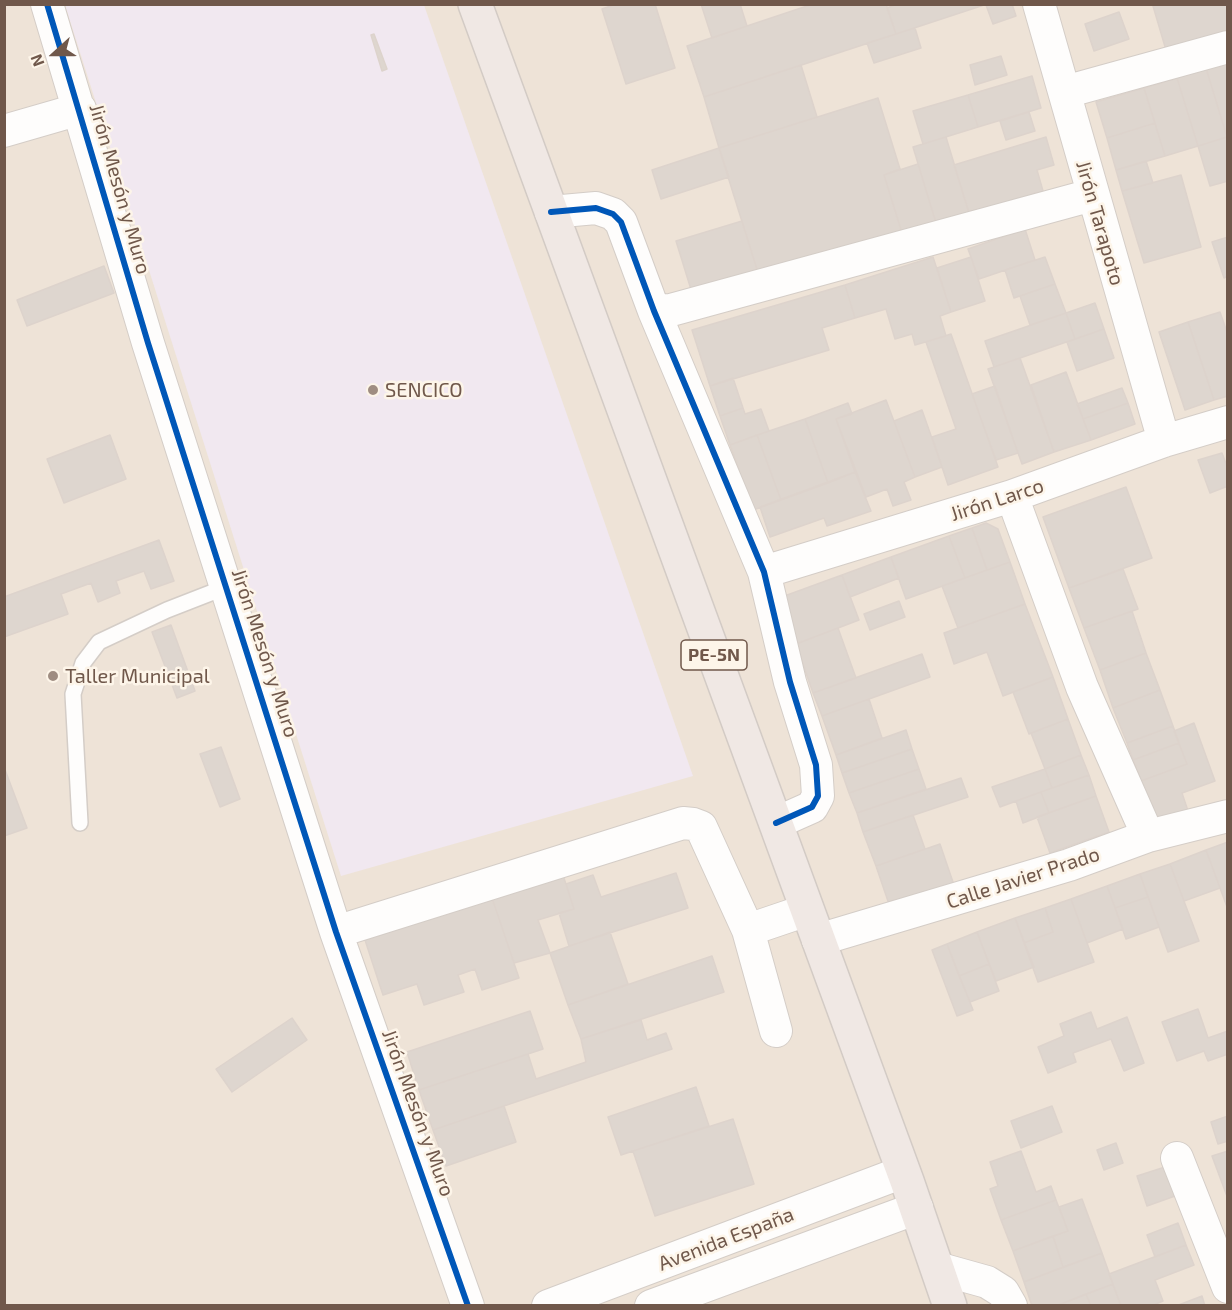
<!DOCTYPE html>
<meta charset="utf-8">
<style>
body{margin:0}
#map{position:relative;width:1232px;height:1310px;overflow:hidden;background:#f5f0e9;font-family:"Exo 2",sans-serif}
canvas{display:block}
.frame{position:absolute;inset:0;border:6px solid #70584b;pointer-events:none}
.north{position:absolute;left:24px;top:24px;width:60px;height:60px;-webkit-text-stroke:4px #fdf5e9;paint-order:stroke;rotate:249deg;font-size:16px;font-weight:700;line-height:24px;text-align:center;color:#70584b}
.north::after{content:'';display:block;margin:auto;width:21px;height:27px;background:#70584b;clip-path:polygon(50% 0,100% 100%,50% 72%,0 100%)}
</style>
<div id="map">
<canvas width="1232" height="1310"></canvas>
<div class="frame"></div>
<div class="north">N</div>
</div>
<script>
const context = document.querySelector('canvas').getContext('2d');
context.lineJoin = 'round';
function paint(path, color) {
  context.fillStyle = color;
  context.fill(path, 'evenodd');
}
function shape(rows) {
  const path = new Path2D();
  for (const r of rows) {
    path.moveTo(r[0], r[1]);
    for (let i = 2; i < r.length; i += 2) path.lineTo(r[i], r[i + 1]);
  }
  return path;
}
function trace(path, color, width, dash) {
  context.strokeStyle = color;
  context.lineWidth = width;
  context.lineCap = dash ? 'butt' : 'round';
  context.setLineDash(dash || []);
  context.stroke(path);
}
function drawText(font, color, halo, rows, align = 'center') {
  context.font = font + ' "Exo 2",sans-serif';
  context.lineWidth = 5;
  context.setLineDash([]);
  context.textBaseline = 'middle';
  context.strokeStyle = halo;
  context.fillStyle = color;
  for (const [text, x, y, turn = 0] of rows) {
    context.save();
    context.translate(x, y);
    context.rotate((+turn || 0) * Math.PI / 180);
    context.textAlign = isNaN(turn) ? turn : align;
    if (halo) context.strokeText(text, 0, 0);
    context.fillText(text, 0, 0);
    context.restore();
  }
}
paint(shape([
 [5,5,1227,5,1227,1305,5,1305]
]), '#eee3d7');
paint(shape([
 [65,5,424,5,693,776,341,876]
]), '#f1e8f0');
const building = shape([
 [616,4,655,4,675,68,626,84,602,9,616,4],
 [701,4,740,4,747,26,712,38,701,4],
 [813,4,886,4,896,34,704,97,687,46,813,4],
 [897,4,987,4,896,34,887,8,897,4],
 [1012,4,1016,16,993,24,986,5,1012,4],
 [1158,4,1228,4,1228,31,1166,50,1153,6,1158,4],
 [1119,12,1129,39,1094,51,1085,24,1119,12],
 [915,28,921,48,874,63,867,43,915,28],
 [374,34,387,69,382,71,371,35,374,34],
 [1001,56,1007,75,975,85,970,65,1001,56],
 [1228,62,1228,136,1227,137,1206,68,1228,62],
 [801,65,817,117,719,148,704,97,801,65],
 [1206,68,1227,137,1198,146,1177,78,1206,68],
 [1032,76,1041,108,978,127,968,95,1032,76],
 [1177,78,1198,146,1165,156,1144,88,1177,78],
 [1144,88,1155,123,1107,138,1096,102,1144,88],
 [968,95,978,127,923,144,913,111,968,95],
 [878,98,900,169,884,175,902,233,759,276,719,148,878,98],
 [1029,112,1035,131,1006,140,1000,121,1029,112],
 [1155,123,1165,156,1116,170,1107,138,1155,123],
 [946,137,969,213,936,223,913,147,946,137],
 [1046,137,1054,165,1037,170,1043,191,969,213,954,165,1046,137],
 [1227,137,1228,181,1210,186,1198,146,1227,137],
 [719,148,729,177,661,199,652,170,719,148],
 [1146,161,1153,183,1122,191,1116,170,1146,161],
 [918,164,936,223,902,233,884,175,918,164],
 [1181,175,1201,247,1144,263,1122,191,1181,175],
 [742,221,759,276,693,296,676,241,742,221],
 [1025,229,1035,260,979,279,968,249,1025,229],
 [1228,237,1228,276,1224,278,1212,242,1228,237],
 [933,257,951,312,940,316,946,336,915,345,912,334,895,339,886,309,855,318,845,285,933,257],
 [971,257,985,301,951,312,937,268,971,257],
 [1045,257,1055,284,1014,298,1005,270,1045,257],
 [104,266,114,293,27,326,17,300,104,266],
 [1055,284,1066,313,1030,325,1020,296,1055,284],
 [845,285,855,318,822,328,829,350,710,386,692,330,845,285],
 [1095,303,1104,329,1075,339,1066,313,1095,303],
 [1220,312,1228,335,1228,396,1214,400,1188,322,1220,312],
 [1066,313,1075,339,994,367,985,341,1066,313],
 [1188,322,1214,400,1185,410,1159,332,1188,322],
 [1104,329,1114,358,1077,371,1067,342,1104,329],
 [951,334,998,467,948,485,932,437,956,429,926,342,951,334],
 [1020,358,1054,452,1022,464,988,369,1020,358],
 [1066,372,1091,440,1054,452,1031,385,1066,372],
 [733,378,743,408,720,416,710,386,733,378],
 [995,386,1018,453,996,460,972,394,995,386],
 [1122,388,1128,403,1083,419,1077,404,1122,388],
 [886,400,915,477,904,482,911,500,893,506,887,489,866,497,836,419,886,400],
 [848,403,852,414,836,419,855,472,828,483,805,419,848,403],
 [1128,403,1135,424,1091,440,1083,419,1128,403],
 [743,408,745,414,761,409,769,431,730,445,720,416,743,408],
 [922,410,942,467,915,477,894,421,922,410],
 [805,419,828,483,781,500,757,435,805,419],
 [110,435,126,479,64,503,47,459,110,435],
 [757,435,781,500,753,510,730,445,757,435],
 [1222,453,1228,469,1228,486,1210,493,1198,460,1222,453],
 [855,472,871,511,827,526,824,518,770,537,760,507,855,472],
 [1126,487,1152,558,1069,588,1043,517,1126,487],
 [986,523,998,529,1010,562,987,570,972,528,986,523],
 [972,528,987,570,965,578,949,536,972,528],
 [949,536,965,578,906,599,891,557,949,536],
 [159,540,174,581,151,589,144,571,116,581,120,593,98,602,91,583,61,594,68,614,4,637,4,597,159,540],
 [891,557,899,578,850,597,842,575,891,557],
 [1010,562,1025,604,958,628,942,586,1010,562],
 [1123,569,1138,609,1084,628,1069,588,1123,569],
 [842,575,859,620,796,644,779,598,842,575],
 [899,601,905,617,870,630,864,614,899,601],
 [1025,604,1053,677,1003,696,987,652,954,664,944,633,1025,604],
 [1132,611,1146,653,1100,670,1084,628,1132,611],
 [171,625,195,691,177,698,152,632,171,625],
 [838,628,856,678,813,693,796,644,838,628],
 [1146,653,1160,690,1113,708,1100,670,1146,653],
 [922,654,930,677,822,716,813,693,922,654],
 [1053,677,1068,719,1029,734,1013,692,1053,677],
 [1160,690,1173,726,1127,743,1113,708,1160,690],
 [869,699,882,738,836,755,822,716,869,699],
 [1068,719,1081,755,1045,769,1031,733,1068,719],
 [1194,723,1215,781,1182,793,1188,811,1156,822,1141,781,1187,764,1174,731,1194,723],
 [1173,726,1179,743,1133,760,1127,743,1173,726],
 [906,730,912,749,842,773,836,755,906,730],
 [1179,743,1187,764,1141,781,1133,760,1179,743],
 [221,747,240,799,220,807,200,754,221,747],
 [912,749,919,769,849,793,842,773,912,749],
 [1081,755,1089,775,1052,788,1045,769,1081,755],
 [4,767,27,828,4,836,4,767],
 [919,769,926,789,857,813,849,793,919,769],
 [1045,769,1052,788,1000,807,992,787,1045,769],
 [1089,775,1096,796,1049,813,1041,792,1089,775],
 [961,778,968,797,863,832,857,813,961,778],
 [1041,792,1049,813,1023,823,1016,801,1041,792],
 [1096,796,1109,832,1050,853,1037,817,1096,796],
 [913,815,925,849,876,866,863,832,913,815],
 [1228,842,1228,907,1227,907,1206,850,1228,842],
 [940,844,955,888,891,910,876,866,940,844],
 [1206,850,1220,888,1184,901,1170,864,1206,850],
 [1170,864,1199,941,1168,952,1140,874,1170,864],
 [676,873,688,908,569,946,559,913,574,909,566,884,593,875,601,897,676,873],
 [1140,874,1148,897,1115,908,1107,886,1140,874],
 [563,875,574,909,538,920,550,953,514,963,492,898,563,875],
 [1107,886,1123,929,1087,943,1071,899,1107,886],
 [1148,897,1159,927,1126,939,1115,908,1148,897],
 [492,898,519,978,482,990,475,969,458,975,464,992,424,1005,417,984,383,995,365,940,492,898],
 [1071,899,1094,962,1038,982,1024,943,1053,932,1045,908,1071,899],
 [1045,908,1053,932,1024,943,1015,918,1045,908],
 [1015,918,1034,967,996,981,977,932,1015,918],
 [610,932,628,984,568,1005,550,953,610,932],
 [977,932,989,964,959,976,947,944,977,932],
 [947,944,973,1010,957,1016,932,950,947,944],
 [712,956,724,992,581,1039,568,1005,712,956],
 [989,964,999,991,970,1002,959,976,989,964],
 [1198,1009,1208,1038,1228,1031,1228,1054,1208,1061,1204,1051,1177,1061,1162,1022,1198,1009],
 [530,1011,543,1049,419,1090,407,1052,530,1011],
 [1091,1012,1097,1029,1127,1017,1144,1063,1124,1071,1111,1039,1073,1053,1076,1062,1048,1073,1038,1047,1064,1036,1060,1024,1091,1012],
 [292,1018,307,1040,232,1092,216,1069,292,1018],
 [641,1020,647,1040,666,1033,672,1049,433,1130,419,1090,528,1054,536,1079,586,1062,581,1039,641,1020],
 [696,1087,709,1126,621,1155,608,1117,696,1087],
 [504,1106,516,1142,446,1166,433,1130,504,1106],
 [1052,1106,1062,1132,1021,1148,1011,1121,1052,1106],
 [1228,1116,1228,1141,1218,1144,1211,1122,1228,1116],
 [733,1119,754,1184,655,1216,633,1151,733,1119],
 [1116,1143,1123,1163,1104,1170,1097,1150,1116,1143],
 [1021,1151,1036,1192,1051,1186,1056,1200,1001,1220,990,1189,998,1186,990,1162,1021,1151],
 [1228,1151,1228,1199,1212,1156,1228,1151],
 [1165,1167,1175,1196,1147,1206,1137,1176,1165,1167],
 [1082,1199,1102,1253,1063,1267,1053,1236,1068,1231,1059,1207,1082,1199],
 [1056,1200,1068,1231,1013,1251,1001,1220,1056,1200],
 [1178,1223,1186,1245,1155,1257,1147,1235,1178,1223],
 [1053,1236,1063,1267,1024,1282,1013,1251,1053,1236],
 [1186,1245,1194,1265,1155,1280,1163,1301,1151,1306,1121,1306,1109,1274,1186,1245],
 [1102,1253,1113,1284,1056,1306,1032,1306,1024,1282,1102,1253],
 [1113,1284,1121,1306,1091,1306,1086,1294,1113,1284],
 [1086,1294,1091,1306,1056,1306,1086,1294],
 [1202,1296,1205,1306,1176,1306,1202,1296]
]);
paint(building, '#ded6cf');
trace(building, '#ddd3cc', 1.5);
const lane = shape([
 [80,823,73,694,83,663,99,642,167,610,226,587]
]);
const street = shape([
 [47,4,148,343,336,932,468,1306],
 [1039,4,1164,441],
 [1065,92,1228,47],
 [4,131,80,109],
 [551,212,596,208,613,214,621,222,654,311,764,572,790,682,816,765,818,796,812,807,776,823],
 [654,311,671,310,1092,195],
 [1012,496,1082,687,1148,836],
 [764,572,1012,496,1164,441,1228,422],
 [748,930,807,910],
 [336,932,683,823,693,824,701,827,748,930,776,1031],
 [818,940,1069,865,1148,836,1228,816],
 [1177,1158,1228,1287],
 [937,1268,987,1282,1003,1292,1011,1306],
 [548,1306,903,1172],
 [651,1306,917,1208]
]);
const highway = shape([
 [475,4,907,1181,950,1306]
]);
trace(lane, '#d4cdc7', 18);
trace(street, '#d4cdc7', 34);
trace(highway, '#d3cbc5', 36);
trace(lane, '#fefdfc', 15);
trace(street, '#fefdfc', 32);
trace(highway, '#f0e8e4', 33);
trace(shape([
 [47,4,148,343,336,932,468,1306],
 [551,212,596,208,613,214,621,222,654,311,764,572,790,682,816,765,818,796,812,807,776,823]
]), '#0057b8', 6);
for (const [x, y, r, color] of [
 [373,390,6,"#9f8d82"],
 [53,676,6,"#9f8d82"]
]) {
  const dot = new Path2D();
  dot.arc(x, y, r, 0, 2 * Math.PI);
  context.fillStyle = color;
  context.fill(dot);
  trace(dot, '#fdf5e9', 2);
}
for (const [x, y, w] of [
 [714,655,66]
]) {
  const box = new Path2D();
  box.roundRect(x - w / 2, y - 15, w, 30, 4.5);
  context.fillStyle = '#fdf5e9';
  context.fill(box);
  trace(box, '#70584b', 1.5);
}
drawText('bold 18px', '#70584b', null, [
 ["PE-5N",714,655]
]);
drawText('20px', '#70584b', '#fdf5e9', [
 ["Jirón Mesón y Muro",120,189,74],
 ["Jirón Tarapoto",1100,223,74],
 ["Jirón Larco",997,500,-18],
 ["Jirón Mesón y Muro",265,653,72],
 ["Calle Javier Prado",1023,878,-18],
 ["Jirón Mesón y Muro",418,1113,70],
 ["Avenida España",726,1239,-21]
]);
drawText('20px', '#70584b', '#fdf5e9', [
 ["SENCICO",385,390],
 ["Taller Municipal",65,676]
], 'left');
</script>
